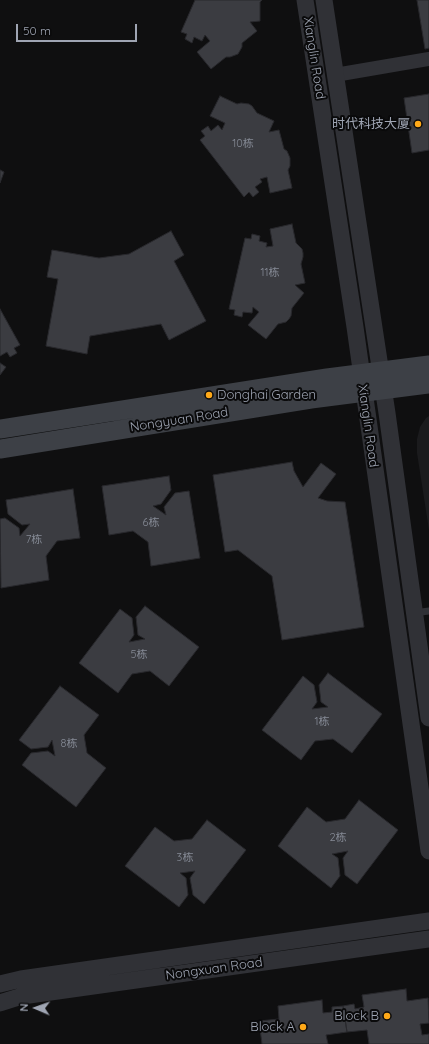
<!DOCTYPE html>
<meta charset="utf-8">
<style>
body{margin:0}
#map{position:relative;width:429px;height:1044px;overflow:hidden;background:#0f0f10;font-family:Quicksand,sans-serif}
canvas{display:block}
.north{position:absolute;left:16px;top:988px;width:40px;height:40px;-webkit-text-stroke:3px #0a0a0b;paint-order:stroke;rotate:272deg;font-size:11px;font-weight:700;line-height:16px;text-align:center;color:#9fa5b3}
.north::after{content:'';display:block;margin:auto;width:14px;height:18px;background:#9fa5b3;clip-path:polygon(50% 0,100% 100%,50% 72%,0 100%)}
.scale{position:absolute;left:16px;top:24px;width:121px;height:18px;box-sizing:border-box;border:2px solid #9fa5b3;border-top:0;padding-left:5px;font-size:12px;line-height:14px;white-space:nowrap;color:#9fa5b3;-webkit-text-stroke:3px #0a0a0b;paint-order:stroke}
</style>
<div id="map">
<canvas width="429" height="1044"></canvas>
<div class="north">N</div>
<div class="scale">50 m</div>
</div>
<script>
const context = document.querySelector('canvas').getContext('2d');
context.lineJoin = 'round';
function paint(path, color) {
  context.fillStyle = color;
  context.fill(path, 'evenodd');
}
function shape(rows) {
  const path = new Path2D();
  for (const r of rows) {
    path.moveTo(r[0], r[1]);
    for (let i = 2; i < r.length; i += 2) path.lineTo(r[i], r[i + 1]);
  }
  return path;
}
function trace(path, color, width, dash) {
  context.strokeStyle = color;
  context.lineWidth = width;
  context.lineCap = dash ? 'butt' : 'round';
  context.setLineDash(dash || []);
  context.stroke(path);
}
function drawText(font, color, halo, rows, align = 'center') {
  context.font = font + ' Quicksand,"Noto Sans SC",sans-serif';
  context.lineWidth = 4;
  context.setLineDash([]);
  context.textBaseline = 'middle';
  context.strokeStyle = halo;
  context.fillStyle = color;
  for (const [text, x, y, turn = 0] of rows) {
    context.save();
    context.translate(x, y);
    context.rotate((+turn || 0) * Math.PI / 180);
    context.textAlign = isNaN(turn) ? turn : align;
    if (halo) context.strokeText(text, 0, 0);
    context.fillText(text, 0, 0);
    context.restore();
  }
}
paint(shape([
 [429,416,429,530,417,453,417,439,420,427,426,418]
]), '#1b1b1d');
const building = shape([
 [195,0,262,0,260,2,260,21,250,22,257,31,242,43,242,47,238,54,230,57,226,57,211,69,197,52,210,41,205,35,202,41,194,37,192,43,185,39,187,34,181,32,195,0],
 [417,0,429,0,429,48,425,49,417,0],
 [429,94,429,150,412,153,404,98,429,94],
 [220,96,237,104,241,103,249,104,252,106,257,113,274,121,269,132,279,130,284,149,287,151,290,158,290,166,288,170,292,188,270,193,267,177,260,179,262,182,255,187,259,192,253,197,249,192,244,197,200,140,205,136,201,131,208,126,211,131,218,125,222,130,225,123,210,116,220,96],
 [0,170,4,172,0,183,0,170],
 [292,224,296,243,302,249,303,253,303,257,301,264,305,283,295,285,304,293,292,308,291,316,289,319,286,322,278,324,266,339,248,325,259,312,253,307,252,313,243,312,242,317,234,315,235,310,229,309,245,238,251,239,252,234,260,236,259,241,267,243,266,247,273,246,270,229,292,224],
 [171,231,184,255,174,261,206,321,169,340,161,324,90,336,87,354,46,346,58,279,47,277,52,250,99,258,129,254,171,231],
 [0,309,20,345,14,348,17,353,10,357,7,352,0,356,0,309],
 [0,363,6,367,0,375,0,363],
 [292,462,294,471,303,487,321,463,336,474,318,498,327,501,345,502,364,627,282,640,272,576,238,550,225,552,213,475,292,462],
 [169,476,171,490,161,504,153,506,166,515,164,507,175,493,189,491,200,558,151,566,148,542,133,531,109,535,102,486,169,476],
 [73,489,80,538,57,541,46,556,49,580,1,588,0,519,5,518,19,528,20,536,30,524,22,525,8,514,6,500,73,489],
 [145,606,199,647,169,686,150,671,132,674,118,693,79,663,120,609,132,618,134,635,129,642,145,639,138,635,136,617,145,606],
 [328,673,382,714,352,753,333,739,315,741,301,760,262,730,303,676,314,685,317,702,312,709,328,707,321,702,319,685,328,673],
 [60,686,99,715,84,735,87,753,106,768,76,807,22,765,31,753,48,751,55,756,52,740,48,747,31,749,19,740,60,686],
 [359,800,398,830,357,884,345,875,343,858,348,851,332,854,338,858,340,876,331,888,278,846,307,807,326,822,345,819,359,800],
 [207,820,246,850,204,904,193,895,190,878,195,871,180,873,186,878,188,895,179,907,125,866,155,827,174,841,192,839,207,820],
 [406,989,407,1001,428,998,429,1023,420,1024,422,1035,429,1034,429,1044,369,1044,367,1030,347,1032,343,1006,354,1004,355,1009,364,1007,362,995,406,989],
 [322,1000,323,1013,332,1012,332,1007,343,1006,347,1032,326,1035,328,1044,262,1044,259,1021,279,1019,278,1006,322,1000]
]);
paint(building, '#3b3c41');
trace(building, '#29292d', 1);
trace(shape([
 [414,613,429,611]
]), '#303136', 7);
trace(shape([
 [335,75,429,59]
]), '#303136', 14);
trace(shape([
 [305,0,355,327,429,851],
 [324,0,387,413,429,718],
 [0,984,21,979,429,921],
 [0,1003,22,996,429,939]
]), '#303136', 17);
trace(shape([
 [0,429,327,378,429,365],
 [0,449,311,399,429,384]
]), '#3d4046', 19);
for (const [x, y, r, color] of [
 [418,124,4,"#ffa918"],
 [209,395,4,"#ffa918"],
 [387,1016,4,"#ffa918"],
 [303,1027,4,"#ffa918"]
]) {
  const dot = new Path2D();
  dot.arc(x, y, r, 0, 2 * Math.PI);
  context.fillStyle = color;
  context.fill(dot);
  trace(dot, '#0a0a0b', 1.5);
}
drawText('11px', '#868b96', null, [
 ["10栋",243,144],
 ["11栋",270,273],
 ["6栋",151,523],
 ["7栋",34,540],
 ["5栋",139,655],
 ["1栋",322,722],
 ["8栋",69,744],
 ["2栋",338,838],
 ["3栋",185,858]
]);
drawText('13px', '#9fa5b3', '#0a0a0b', [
 ["Xianglin Road",314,58,81],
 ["Nongyuan Road",179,420,-9],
 ["Xianglin Road",368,426,82],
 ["Nongxuan Road",214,969,-8]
]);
drawText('13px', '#9fa5b3', '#0a0a0b', [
 ["时代科技大厦",410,124],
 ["Donghai Garden",217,395,"left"],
 ["Block B",379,1016],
 ["Block A",295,1027]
], 'right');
</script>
